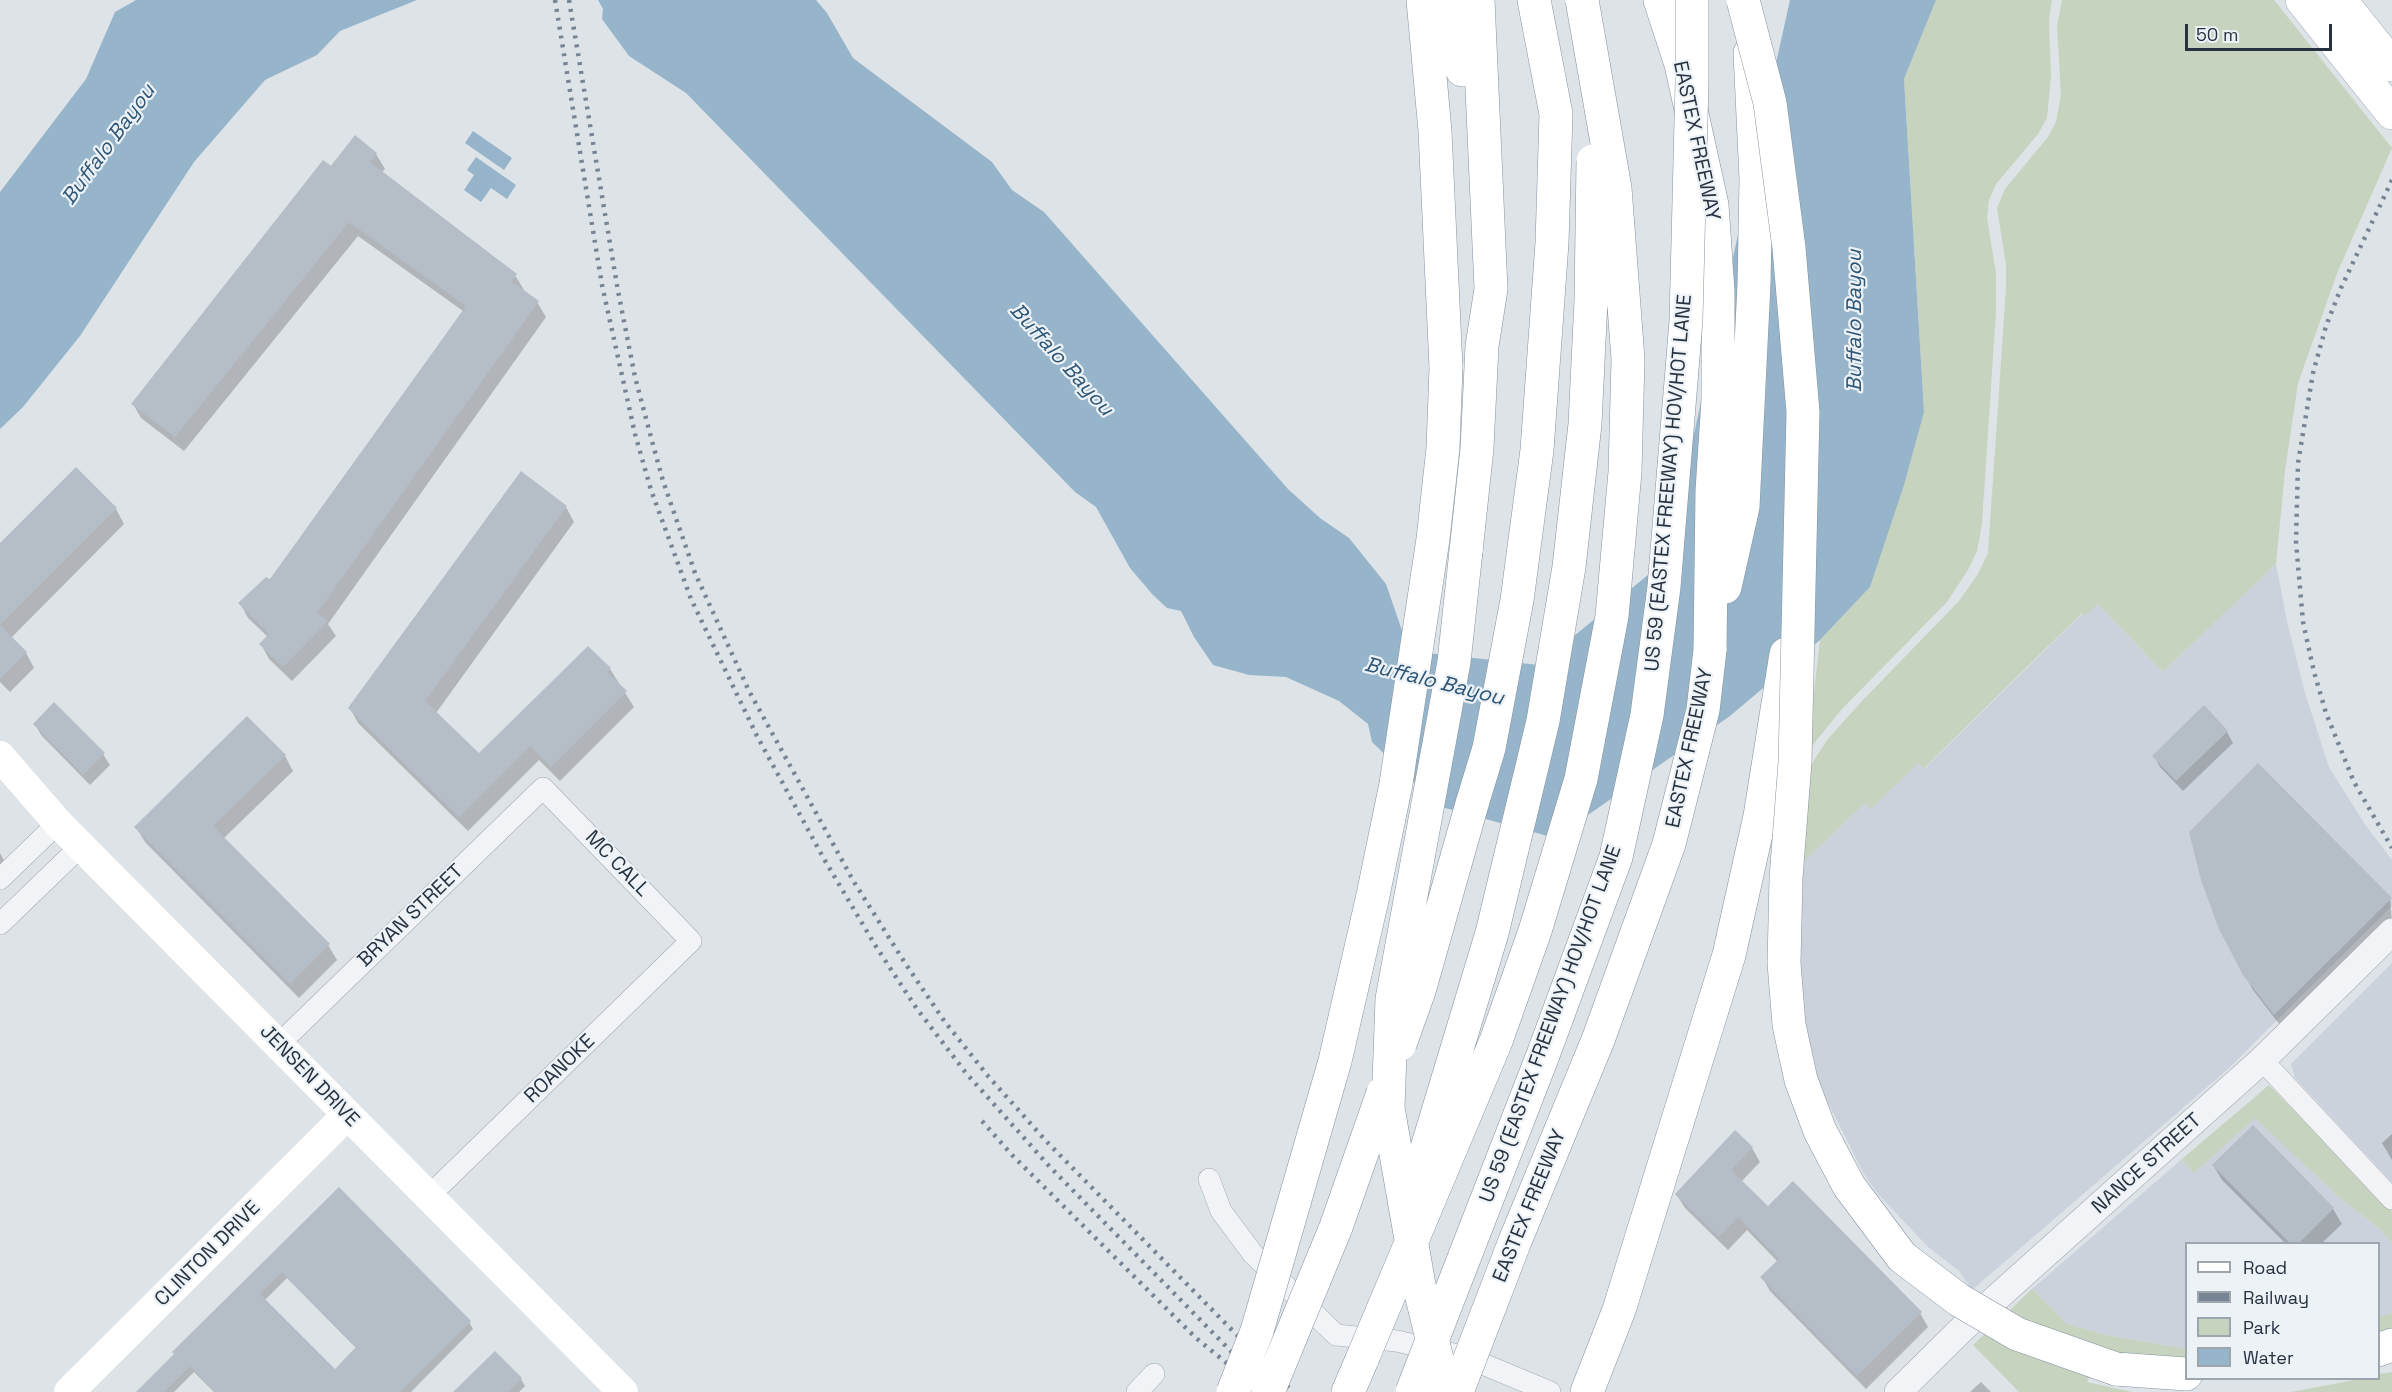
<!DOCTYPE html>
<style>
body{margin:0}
#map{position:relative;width:2392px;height:1392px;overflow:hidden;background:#dee3e8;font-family:"Space Grotesk",sans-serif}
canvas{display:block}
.legend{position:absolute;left:2185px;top:1242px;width:195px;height:138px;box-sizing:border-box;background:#edf2f6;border:2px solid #9da5ad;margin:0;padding:8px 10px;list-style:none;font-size:18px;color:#263240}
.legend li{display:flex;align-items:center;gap:12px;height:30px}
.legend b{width:30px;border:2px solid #9da5ad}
.scale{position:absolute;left:2185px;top:24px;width:147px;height:27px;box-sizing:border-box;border:3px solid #263240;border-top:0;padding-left:8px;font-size:18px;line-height:21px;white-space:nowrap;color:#263240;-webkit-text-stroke:4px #edf2f6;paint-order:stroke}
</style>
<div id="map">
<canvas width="2392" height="1392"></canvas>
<ul class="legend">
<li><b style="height:8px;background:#fff"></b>Road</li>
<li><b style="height:8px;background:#768493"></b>Railway</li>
<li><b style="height:16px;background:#c6d3be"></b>Park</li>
<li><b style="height:16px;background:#96b5cb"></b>Water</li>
</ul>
<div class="scale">50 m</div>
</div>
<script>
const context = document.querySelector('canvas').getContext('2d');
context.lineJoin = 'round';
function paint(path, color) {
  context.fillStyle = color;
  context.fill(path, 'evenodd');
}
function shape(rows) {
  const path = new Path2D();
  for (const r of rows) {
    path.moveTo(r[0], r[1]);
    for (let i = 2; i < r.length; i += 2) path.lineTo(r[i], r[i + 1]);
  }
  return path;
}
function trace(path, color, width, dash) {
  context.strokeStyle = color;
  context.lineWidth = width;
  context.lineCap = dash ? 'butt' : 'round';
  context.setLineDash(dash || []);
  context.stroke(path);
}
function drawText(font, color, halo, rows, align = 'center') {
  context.font = font + ' "Space Grotesk",sans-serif';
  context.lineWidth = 4.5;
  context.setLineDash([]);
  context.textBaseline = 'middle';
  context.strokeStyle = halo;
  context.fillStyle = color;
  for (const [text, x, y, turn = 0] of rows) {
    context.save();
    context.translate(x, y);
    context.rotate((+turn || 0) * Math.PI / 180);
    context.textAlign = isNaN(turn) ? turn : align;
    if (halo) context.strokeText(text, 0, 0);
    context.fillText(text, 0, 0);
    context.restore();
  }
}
paint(shape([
 [2276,564,2288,626,2305,693,2329,767,2364,823,2392,860,2392,906,2228,1069,1972,1290,1959,1271,1928,1247,1878,1194,1864,1174,1811,1069,1801,1025,1798,867,1865,802,1872,808,1918,762,1925,768,2083,613,2098,604,2163,672],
 [2392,963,2392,1182,2295,1078,2291,1064],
 [2255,1117,2338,1196,2382,1231,2392,1243,2392,1313,2379,1317,2378,1244,2186,1244,2186,1349,2106,1335,2067,1324,2032,1289,2182,1159,2194,1173]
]), '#ccd2db');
paint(shape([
 [1936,0,2052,0,2049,18,2051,77,2047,118,2038,134,1996,184,1989,200,1987,218,1996,274,1996,311,1982,524,1977,551,1968,570,1947,602,1842,709,1807,752,1820,640,1870,587,1924,412,1904,79],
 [2062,0,2274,0,2392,148,2338,271,2298,383,2285,471,2276,564,2163,672,2098,604,2085,616,2082,613,1924,768,1918,763,1871,809,1865,803,1798,867,1806,773,1827,740,1862,701,1959,601,1978,574,1988,553,2006,288,2006,265,1997,208,2005,189,2048,137,2056,122,2061,95,2057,26],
 [2269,1085,2392,1211,2392,1243,2382,1231,2338,1196,2255,1118,2194,1173,2182,1159],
 [2032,1289,2067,1324,2106,1335,2186,1349,2186,1367,2100,1354,2087,1382,2132,1392,2019,1392,1973,1345],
 [2392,1313,2392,1336,2379,1340,2379,1317],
 [2392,1372,2392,1392,2291,1392,2360,1379,2378,1378,2379,1374]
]), '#c6d3be');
paint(shape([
 [136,0,417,0,340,31,317,55,265,80,194,162,80,336,23,407,0,429,0,192,86,79,115,12],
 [598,0,816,0,827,13,853,58,992,162,1012,190,1044,212,1288,489,1320,518,1349,538,1386,584,1409,651,1539,665,1666,560,1790,0,1936,0,1904,79,1924,412,1904,485,1870,587,1820,640,1730,716,1555,838,1438,806,1372,742,1368,724,1339,701,1286,677,1249,675,1213,665,1194,637,1181,611,1167,608,1153,595,1130,568,1096,507,1075,492,686,93,629,56,602,19,603,9],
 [473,131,512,158,504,170,465,143],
 [476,157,516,185,507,199,491,188,481,202,464,190,474,175,467,170]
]), '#96b5cb');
paint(shape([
 [355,137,376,154,385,169,381,173,515,275,524,290,523,291,537,302,546,317,328,624,336,636,292,681,269,659,261,644,268,637,248,618,240,603,270,582,463,311,358,236,184,451,141,418,133,404],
 [76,469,116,509,124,524,11,638,26,653,34,668,10,692,0,682,0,545],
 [566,507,574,522,436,713,479,755,610,669,634,707,560,781,539,760,468,831,358,723,350,708],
 [35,724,103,754,110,765,90,785,41,735],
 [2227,732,2233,743,2183,791,2160,767,2154,756],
 [285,756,293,771,223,839,328,945,337,960,299,998,145,842,136,827],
 [0,853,6,864,0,870],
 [2390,899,2392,921,2283,1029,2253,990,2244,974],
 [1735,1132,1752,1148,1760,1162,1741,1182,1768,1208,1920,1313,1928,1327,1866,1389,1770,1291,1762,1277,1778,1262,1747,1230,1728,1250,1685,1208,1676,1194],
 [2392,1134,2392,1160,2382,1143],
 [2213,1165,2333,1209,2342,1224,2321,1244,2286,1244,2222,1180],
 [339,1189,469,1322,473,1329,411,1392,214,1392,194,1372,174,1392,138,1392],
 [287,1278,357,1349,335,1371,265,1300],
 [521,1379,525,1386,519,1392,456,1392],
 [1981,1382,1991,1392,1970,1392]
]), '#0003');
paint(shape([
 [355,135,377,153,370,162,517,274,511,281,539,301,317,613,328,621,283,667,259,644,269,634,238,603,266,577,270,579,466,306,349,222,175,437,131,404,323,160,331,166],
 [76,467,117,508,0,625,27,652,0,679,0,543],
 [521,471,567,506,425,701,479,753,588,646,611,668,607,672,627,691,551,767,530,746,459,817,348,708],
 [54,702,105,753,83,775,33,724],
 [2204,705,2228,731,2176,781,2152,756],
 [247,716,286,755,213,826,330,944,290,984,134,827],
 [2258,763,2392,898,2274,1015,2243,975,2219,929,2201,880,2189,832],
 [2253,1125,2334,1208,2298,1244,2291,1244,2212,1165],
 [1735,1130,1753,1147,1731,1170,1768,1206,1793,1181,1922,1312,1857,1376,1760,1277,1779,1259,1738,1217,1719,1237,1675,1194],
 [339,1187,471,1321,400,1392,215,1392,190,1366,164,1392,136,1392,174,1354,172,1352],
 [282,1272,356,1347,335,1369,260,1294],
 [495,1351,522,1378,508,1392,453,1392]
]), '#b5bdc6');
const minor = shape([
 [0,879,58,823],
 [0,924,81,846],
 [279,1044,543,788,691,941,428,1197],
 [2262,1060,2392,1199],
 [1209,1179,1221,1211,1253,1254,1336,1335,1397,1341,1466,1357,1550,1392],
 [1137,1392,1154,1374]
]);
const tertiary = shape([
 [1898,1392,1963,1328,2262,1060,2392,932]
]);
const primary = shape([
 [2302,0,2392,113],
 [2340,0,2392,65]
]);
const motorway = shape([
 [1423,0,1435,131,1446,368],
 [1454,0,1462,70],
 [1660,0,1681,64,1712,205,1718,291,1718,399,1712,491,1710,650],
 [1466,551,1477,448,1482,346,1491,289,1478,0],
 [1725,587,1743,507,1754,284,1756,179,1750,53],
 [1472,804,1489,748,1517,600,1537,450,1552,243,1556,114,1534,0],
 [2378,1350,2392,1345],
 [2116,1369,2186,1374],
 [1348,1392,1363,1357],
 [1587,1392,1619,1310,1729,955,1760,816,1786,654]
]);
trace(minor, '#a3aab2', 22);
trace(tertiary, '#a3aab2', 28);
trace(primary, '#9ca9b5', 34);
trace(motorway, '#8492a0', 34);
trace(minor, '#f1f3f6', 21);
trace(tertiary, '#f1f3f6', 27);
trace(shape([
 [0,756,58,823,623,1392],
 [69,1392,347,1115]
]), '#fff', 30);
trace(primary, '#fff', 33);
trace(motorway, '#fff', 33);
trace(shape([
 [555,0,602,285,635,434,651,490,691,599,757,736,824,859,875,945,917,1009,966,1073,1050,1167,1271,1392],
 [569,0,618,291,635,377,652,441,663,481,695,573,749,691,854,882,905,963,945,1022,988,1076,1047,1142,1293,1392],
 [2392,180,2341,288,2326,326,2313,373,2298,463,2296,542,2303,622,2314,672,2326,713,2354,782,2392,848],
 [982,1121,1012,1155,1196,1338,1262,1392]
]), '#768493', 4.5, [3, 6]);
const motorwayBridge = shape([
 [1743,0,1770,103,1789,248,1803,412,1795,762,1786,878,1784,963,1789,1025,1801,1080,1820,1131,1849,1186,1902,1257,1959,1300,2017,1334,2116,1369],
 [1400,1044,1419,991,1472,804],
 [1417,1181,1492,933,1543,721,1569,567,1585,424,1591,300,1593,161],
 [1363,1357,1496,1041,1535,931,1581,779,1612,616,1625,472,1628,359,1615,188,1582,0],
 [1233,1392,1257,1331,1335,1061,1372,900,1396,784,1433,539,1443,448,1446,368],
 [1268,1392,1336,1227,1383,1093],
 [1412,1392,1543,1055,1616,857,1647,715,1664,587,1686,321,1692,81,1692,0],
 [1445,1392,1419,1285,1388,1108,1392,999,1454,662,1466,551],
 [1457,1392,1515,1241,1598,1040,1669,844,1703,710,1710,650]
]);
trace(motorwayBridge, '#8492a0', 34, []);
trace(motorwayBridge, '#fff', 33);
drawText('20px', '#263240', '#edf2f6', [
 ["EASTEX FREEWAY",1696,141,78],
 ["US 59 (EASTEX FREEWAY) HOV/HOT LANE",1669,483,-85],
 ["EASTEX FREEWAY",1690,748,-78],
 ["MC CALL",617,864,46],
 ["BRYAN STREET",411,916,-44],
 ["US 59 (EASTEX FREEWAY) HOV/HOT LANE",1551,1024,-70],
 ["ROANOKE",560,1069,-44],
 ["JENSEN DRIVE",309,1076,46],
 ["NANCE STREET",2147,1164,-42],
 ["EASTEX FREEWAY",1530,1206,-68],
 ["CLINTON DRIVE",208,1254,-45]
]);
drawText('italic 21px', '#2e5676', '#edf2f6', [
 ["Buffalo Bayou",109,145,-54],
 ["Buffalo Bayou",1855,321,-90],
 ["Buffalo Bayou",1061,360,48],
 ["Buffalo Bayou",1434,682,14]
]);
</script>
